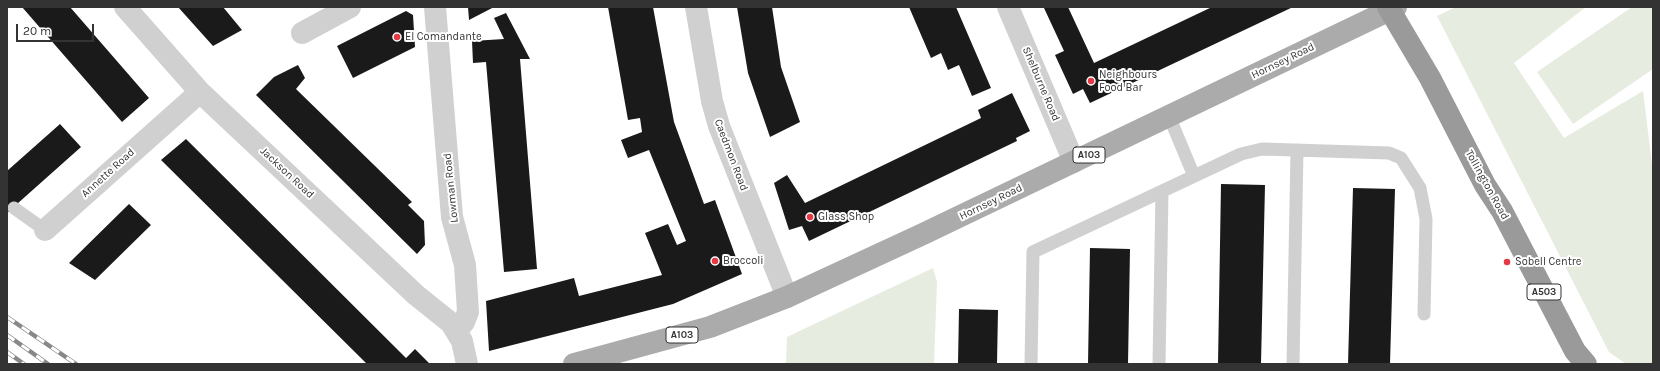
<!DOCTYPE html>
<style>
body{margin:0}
#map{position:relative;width:1660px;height:371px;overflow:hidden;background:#fff;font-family:Karla,sans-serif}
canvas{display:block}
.frame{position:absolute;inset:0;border:8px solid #333;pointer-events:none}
.scale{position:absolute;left:16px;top:24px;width:78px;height:18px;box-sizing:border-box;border:2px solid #333;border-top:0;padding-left:5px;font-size:12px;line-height:14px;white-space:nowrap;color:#333;-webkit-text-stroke:3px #fff;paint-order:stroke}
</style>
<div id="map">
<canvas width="1660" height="371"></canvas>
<div class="frame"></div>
<div class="scale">20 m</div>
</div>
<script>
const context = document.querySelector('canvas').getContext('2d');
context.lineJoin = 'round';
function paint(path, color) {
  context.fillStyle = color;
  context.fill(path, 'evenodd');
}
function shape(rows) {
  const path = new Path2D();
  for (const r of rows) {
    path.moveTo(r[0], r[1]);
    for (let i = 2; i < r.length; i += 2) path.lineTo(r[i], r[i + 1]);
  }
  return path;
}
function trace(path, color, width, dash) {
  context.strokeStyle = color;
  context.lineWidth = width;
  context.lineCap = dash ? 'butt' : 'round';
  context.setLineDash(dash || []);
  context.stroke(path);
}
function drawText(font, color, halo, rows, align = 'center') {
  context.font = font + ' Karla,sans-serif';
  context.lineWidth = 4;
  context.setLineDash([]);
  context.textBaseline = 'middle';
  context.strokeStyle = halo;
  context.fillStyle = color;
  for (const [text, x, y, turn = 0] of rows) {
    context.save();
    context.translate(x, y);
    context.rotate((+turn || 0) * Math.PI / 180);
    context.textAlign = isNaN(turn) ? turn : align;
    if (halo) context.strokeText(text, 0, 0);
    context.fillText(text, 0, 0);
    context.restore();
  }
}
paint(shape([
 [1456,7,1586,7,1514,63,1564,138,1643,91,1653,173,1653,364,1626,364,1609,352,1437,16],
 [1632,7,1653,7,1653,69,1573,124,1537,72],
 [933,268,937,282,934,364,786,364,787,337]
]), '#e6ecdf');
paint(shape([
 [22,7,70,7,149,98,122,122],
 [178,7,223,7,242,30,213,46],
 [468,7,494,7,469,20],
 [608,7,653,7,674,122,704,204,715,200,742,274,673,304,489,351,486,301,574,278,579,296,662,275,645,233,668,224,677,245,686,241,649,150,628,158,621,140,642,132,640,118,628,120],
 [737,7,772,7,781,67,800,122,770,137,748,73],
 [909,7,956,7,991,88,972,96,959,65,948,70,941,53,931,58],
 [1047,7,1068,7,1094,63,1212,7,1293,7,1090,103,1083,89,1073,94,1055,55,1064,51,1044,8],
 [406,11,413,15,415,47,353,78,337,46],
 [506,13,530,59,520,59,537,269,504,272,486,62,473,63,472,41,504,39,494,18],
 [298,65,305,78,296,89,412,202,408,205,424,221,425,245,417,254,256,95,274,77],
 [1012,93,1030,131,1016,138,1017,141,809,241,802,226,789,230,774,183,787,175,805,203,981,118,978,110],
 [60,124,81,147,8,212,7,171],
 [186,139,406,358,415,349,430,364,367,364,161,160],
 [1221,184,1265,185,1261,364,1218,364],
 [1353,188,1395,189,1390,364,1348,364],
 [129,204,151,225,95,280,69,263],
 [1090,248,1130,249,1128,364,1088,364],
 [959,309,998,310,997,364,958,364]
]), '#1a1a1a');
trace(shape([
 [1169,116,1194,176],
 [14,208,45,230],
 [1031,364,1033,252,1241,154,1262,149,1389,153,1401,158,1420,188,1426,219,1424,314],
 [1159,364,1162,191],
 [1293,364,1297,150]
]), '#d0d0d0', 13);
trace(shape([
 [125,7,200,92,416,295,451,323,462,341,467,364],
 [435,7,452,217,465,265,468,312,464,322,457,331],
 [696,7,712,101,719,126,787,297],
 [1008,7,1074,162],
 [302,33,350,7],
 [45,230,200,92]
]), '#d0d0d0', 22);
trace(shape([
 [574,364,710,327,787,297,923,234,1396,7]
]), '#ababab', 22);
trace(shape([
 [1388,7,1430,78,1485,185,1502,211,1575,351,1586,364]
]), '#9a9a9a', 22);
const rail = shape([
 [7,317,76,364],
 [7,335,48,364],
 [7,352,24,364]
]);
trace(rail, '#888', 4.5);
trace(rail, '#fff', 3, [9]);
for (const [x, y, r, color] of [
 [397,37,4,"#e63946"],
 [1091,81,4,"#e63946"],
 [810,217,4,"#e63946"],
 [715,261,4,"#e63946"],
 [1507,262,4,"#e63946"]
]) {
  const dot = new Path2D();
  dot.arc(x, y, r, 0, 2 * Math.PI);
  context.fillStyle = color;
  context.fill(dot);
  trace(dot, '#fff', 1.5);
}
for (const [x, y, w] of [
 [1089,155,32],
 [1544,292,34],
 [682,335,32]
]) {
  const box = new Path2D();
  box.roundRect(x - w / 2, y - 8, w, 16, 3);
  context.fillStyle = '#fff';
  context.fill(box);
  trace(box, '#333', 1);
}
drawText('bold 10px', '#333', null, [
 ["A103",1089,155],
 ["A503",1544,292],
 ["A103",682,335]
]);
drawText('11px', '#333', '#fff', [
 ["El Comandante",405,37],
 ["Neighbours",1099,75],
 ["Food Bar",1099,88],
 ["Glass Shop",818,217],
 ["Broccoli",723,261],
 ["Sobell Centre",1515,262]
], 'left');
drawText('11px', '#333', '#fff', [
 ["Hornsey Road",1283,61,-26],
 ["Shelburne Road",1041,84,67],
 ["Caedmon Road",731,155,69],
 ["Annette Road",108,173,-42],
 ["Jackson Road",287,173,43],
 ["Tollington Road",1487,185,61],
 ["Lowman Road",451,188,-96],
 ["Hornsey Road",991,202,-26]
]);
</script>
